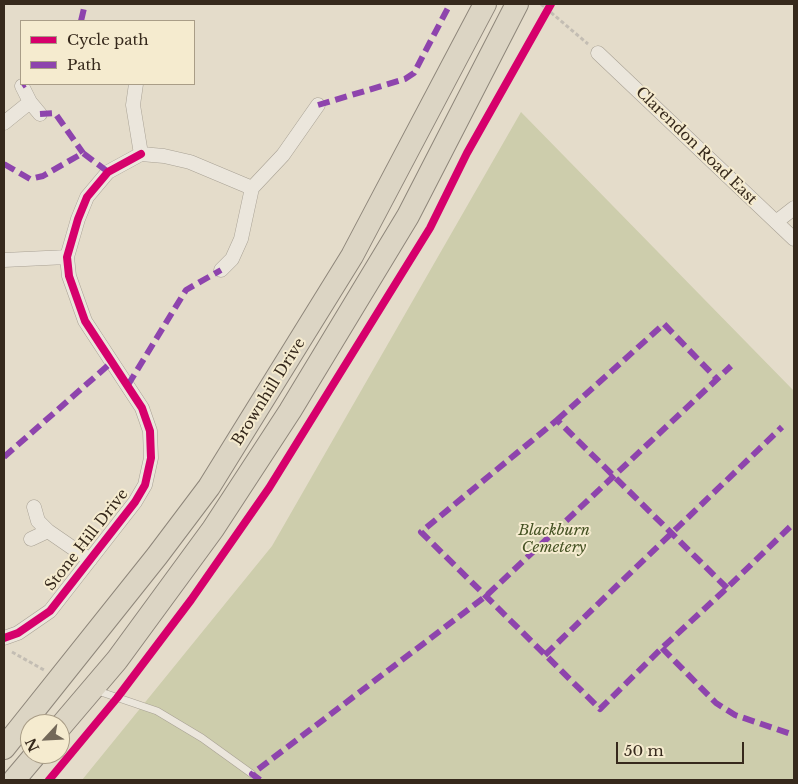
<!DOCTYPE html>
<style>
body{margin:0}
#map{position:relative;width:798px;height:784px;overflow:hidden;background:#e4dcca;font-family:"Libre Baskerville",serif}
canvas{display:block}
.frame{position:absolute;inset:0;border:5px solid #36291c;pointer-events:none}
.legend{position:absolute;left:20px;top:20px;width:175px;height:65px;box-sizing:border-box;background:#f5ebcf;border:1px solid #a99d87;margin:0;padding:6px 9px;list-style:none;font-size:15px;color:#36291c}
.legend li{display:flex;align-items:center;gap:10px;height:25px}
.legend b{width:25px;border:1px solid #a99d87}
.north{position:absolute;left:20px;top:714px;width:50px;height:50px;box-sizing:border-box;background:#f5ebcf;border:1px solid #a99d87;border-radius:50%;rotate:245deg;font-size:14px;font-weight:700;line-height:20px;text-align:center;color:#36291c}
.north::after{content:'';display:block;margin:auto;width:18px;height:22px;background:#736859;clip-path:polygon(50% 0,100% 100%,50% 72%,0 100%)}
.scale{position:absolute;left:616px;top:742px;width:128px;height:22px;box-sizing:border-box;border:2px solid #36291c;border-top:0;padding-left:6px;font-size:15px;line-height:18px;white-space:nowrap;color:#36291c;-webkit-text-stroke:4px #f5ebcf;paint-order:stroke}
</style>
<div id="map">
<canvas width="798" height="784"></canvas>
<div class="frame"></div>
<ul class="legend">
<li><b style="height:6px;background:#d6006c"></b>Cycle path</li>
<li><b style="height:6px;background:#8e44ad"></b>Path</li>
</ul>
<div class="north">N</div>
<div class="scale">50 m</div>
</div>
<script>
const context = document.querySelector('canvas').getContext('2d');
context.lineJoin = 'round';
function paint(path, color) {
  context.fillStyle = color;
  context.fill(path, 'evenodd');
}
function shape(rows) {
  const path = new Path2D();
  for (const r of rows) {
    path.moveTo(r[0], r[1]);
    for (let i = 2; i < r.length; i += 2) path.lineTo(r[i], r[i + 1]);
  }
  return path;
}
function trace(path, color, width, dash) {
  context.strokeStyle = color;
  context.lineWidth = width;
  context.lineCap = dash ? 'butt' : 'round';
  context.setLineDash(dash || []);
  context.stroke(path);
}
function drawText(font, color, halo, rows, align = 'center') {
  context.font = font + ' "Libre Baskerville",serif';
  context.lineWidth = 4;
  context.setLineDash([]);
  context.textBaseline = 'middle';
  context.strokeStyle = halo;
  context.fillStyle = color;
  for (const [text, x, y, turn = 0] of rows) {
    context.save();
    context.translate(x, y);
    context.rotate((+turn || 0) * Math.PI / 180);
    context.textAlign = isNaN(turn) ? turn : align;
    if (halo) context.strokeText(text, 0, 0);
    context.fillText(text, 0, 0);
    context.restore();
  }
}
paint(shape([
 [521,112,794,391,794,780,82,780,272,546]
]), '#cdcdac');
const service = shape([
 [95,690,157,711,202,738,252,774]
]);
const minor = shape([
 [598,53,794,239],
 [136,84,133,105,141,154,164,156,190,162,252,188],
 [22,86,30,102,40,114],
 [4,123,30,102],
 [776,222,794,208],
 [4,260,67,257],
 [221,270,232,259,241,239,252,188,283,155,318,105],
 [34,507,38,521,48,531,90,560],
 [31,539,48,531],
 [4,638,18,633,50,611,135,502,145,485,151,458,150,431,142,408,85,321,69,276,67,257,78,219,87,197,108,172,141,154]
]);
const trunk = shape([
 [60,727,117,660,213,529,290,411,408,216,517,4],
 [4,748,157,556,209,487,352,256,485,4],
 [14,780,36,754]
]);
trace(service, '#a8a194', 8);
trace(minor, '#a8a194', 15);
trace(trunk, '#8e867a', 24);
trace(shape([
 [541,4,588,44],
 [12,652,44,670]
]), '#c3bdb3', 3, [4, 2.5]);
trace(service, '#ebe6dc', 7);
trace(minor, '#ebe6dc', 14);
trace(trunk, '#dcd5c4', 22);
trace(shape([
 [81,21,85,4],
 [22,86,25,84],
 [318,105,405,79,414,73,450,4],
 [40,114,55,113,83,153],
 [4,164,30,179,43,176,83,153,108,172],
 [128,385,186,290,221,270],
 [557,420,664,324,717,379],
 [4,457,113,361],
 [727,588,557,420,421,532,600,709,662,648,727,588,794,523],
 [662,648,716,703,735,715,794,735],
 [545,655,782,427],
 [260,780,252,774,486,596,731,366]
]), '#8e44ad', 6, [12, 6]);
trace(shape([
 [4,638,18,633,50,611,135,502,145,485,151,458,150,431,142,408,85,321,69,276,67,257,78,219,87,197,108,172,141,154],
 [49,780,117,698,191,600,269,488,430,228,467,153,551,4]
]), '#d6006c', 8);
drawText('15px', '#36291c', '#f5ebcf', [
 ["Clarendon Road East",696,146,44],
 ["Brownhill Drive",269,392,-58],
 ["Stone Hill Drive",87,540,-52]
]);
drawText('italic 15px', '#455223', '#f5ebcf', [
 ["Blackburn",554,531],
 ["Cemetery",554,548]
]);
</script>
